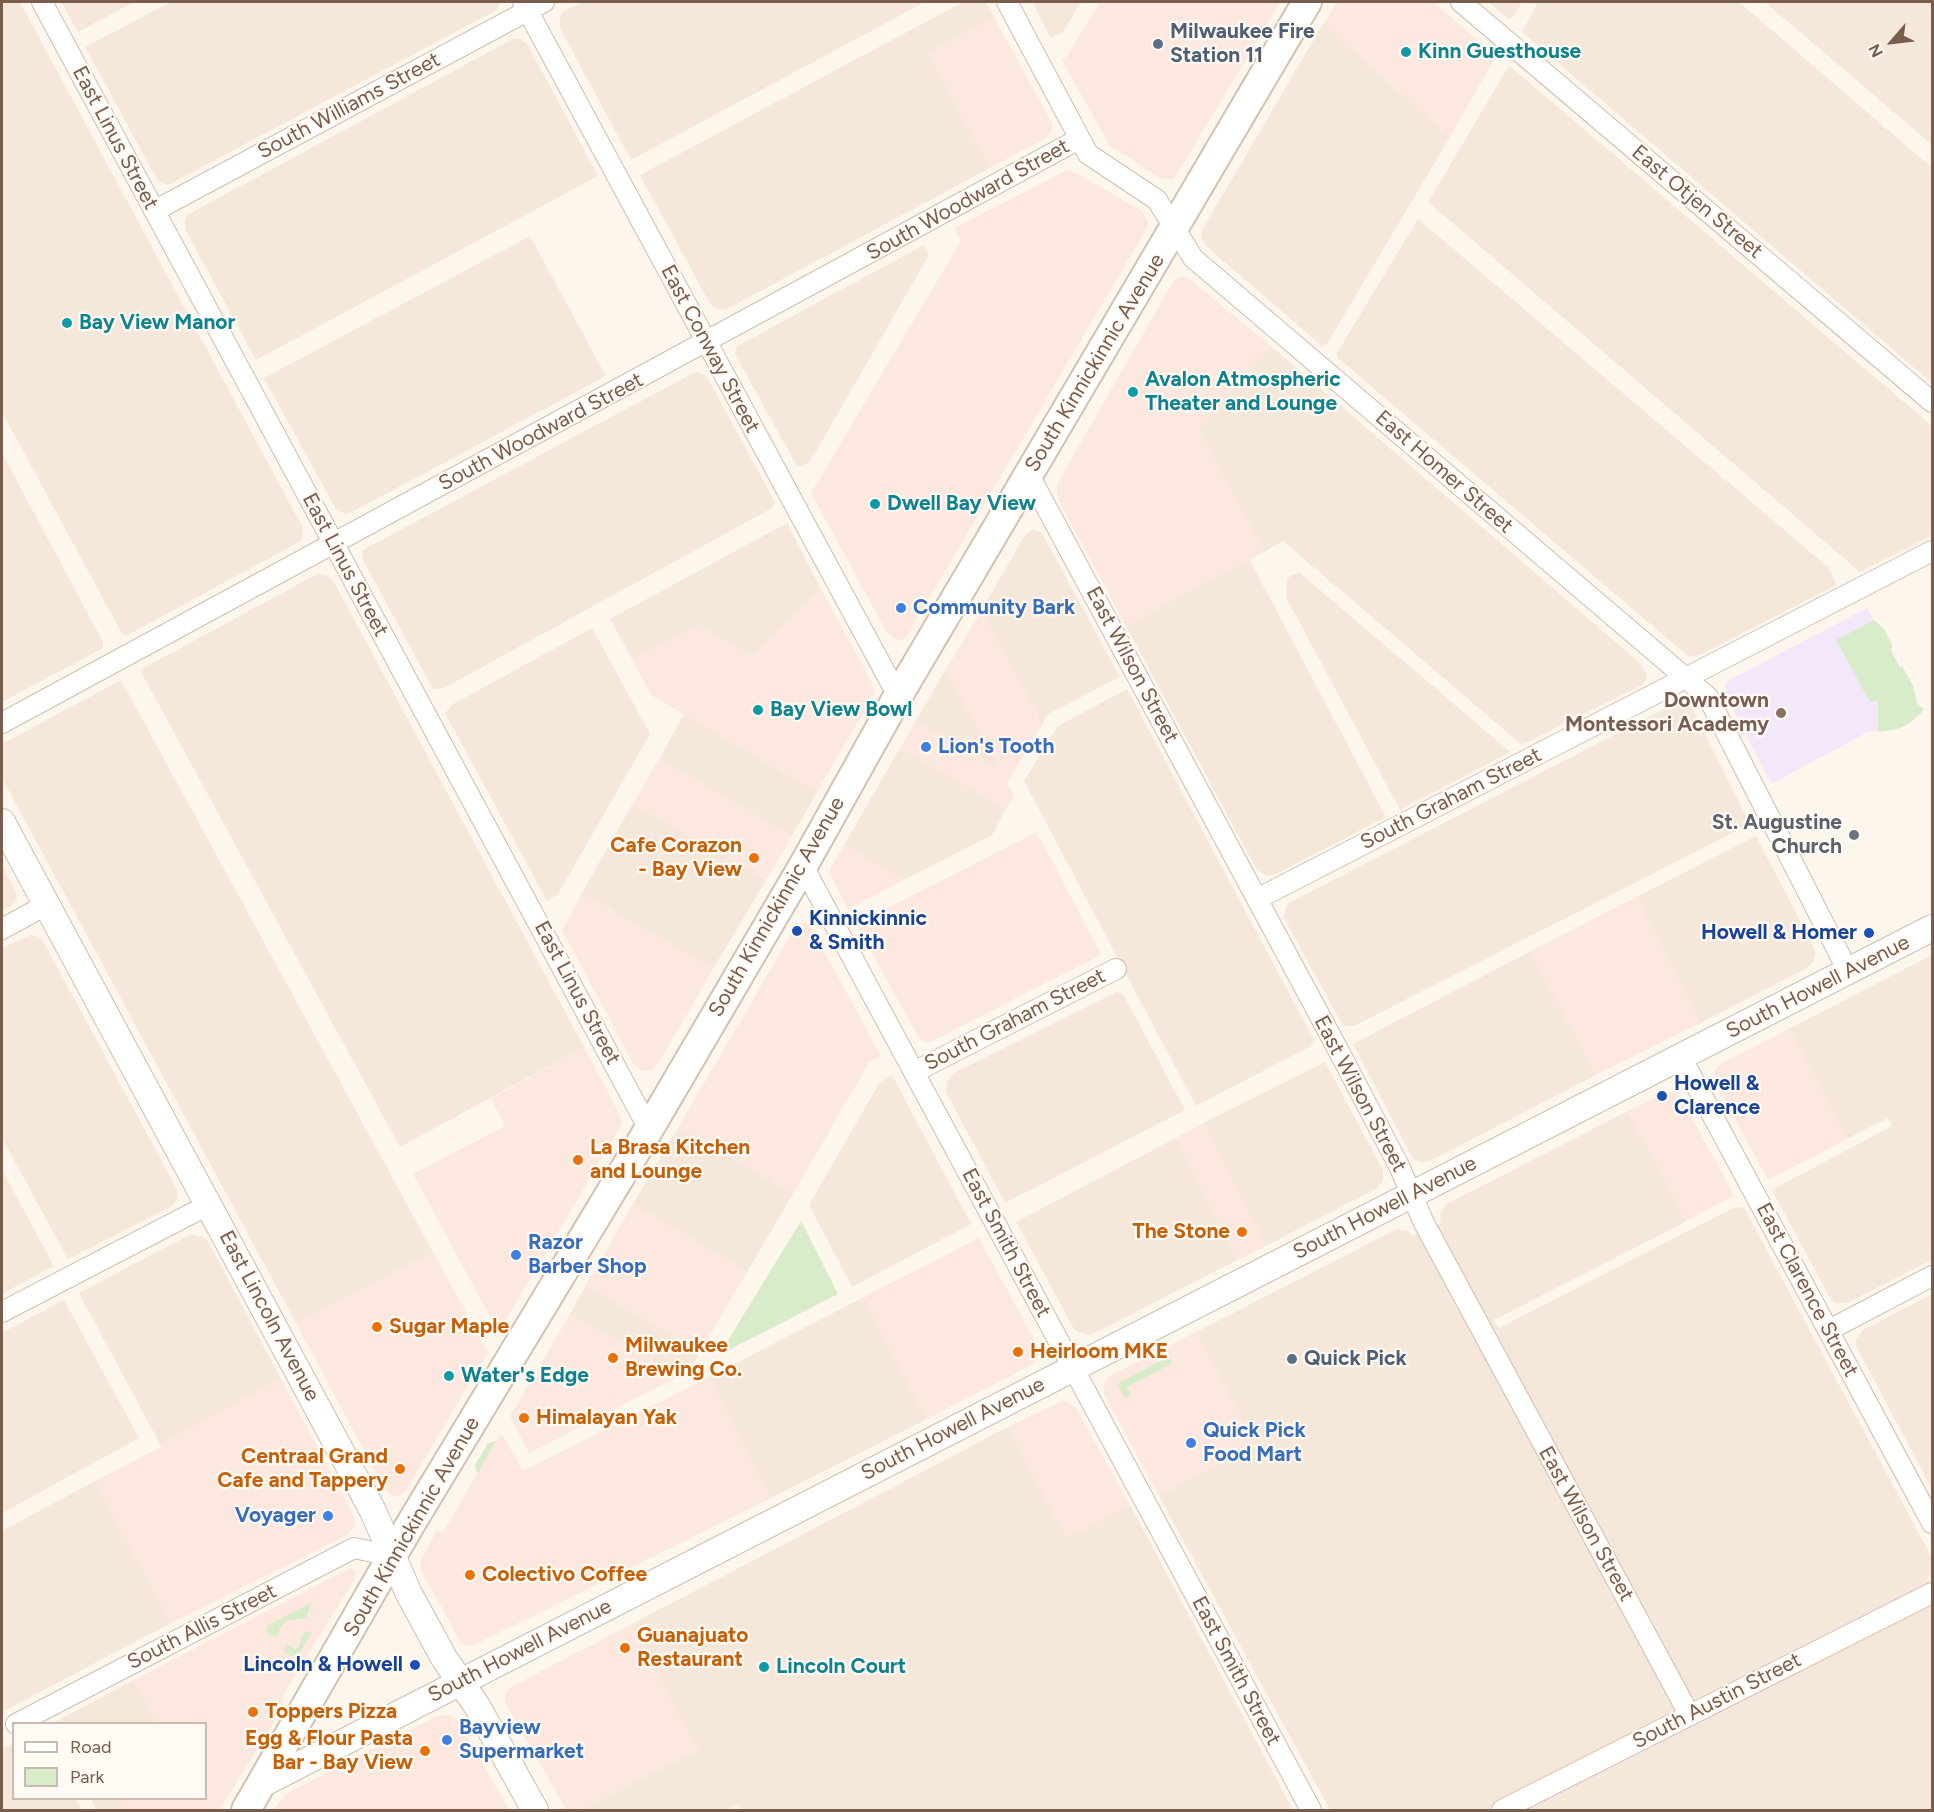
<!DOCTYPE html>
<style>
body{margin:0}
#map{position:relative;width:1934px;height:1812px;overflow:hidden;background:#fdf6ec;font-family:Figtree,sans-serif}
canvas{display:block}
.frame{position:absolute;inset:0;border:3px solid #7a5c4d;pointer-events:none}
.legend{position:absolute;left:12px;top:1722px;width:195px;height:78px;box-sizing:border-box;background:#fffaf3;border:2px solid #cabbb1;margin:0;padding:8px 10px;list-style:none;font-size:18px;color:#7a5c4d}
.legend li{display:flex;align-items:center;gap:12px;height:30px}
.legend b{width:30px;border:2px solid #cabbb1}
.north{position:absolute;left:1862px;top:12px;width:60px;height:60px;-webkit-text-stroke:4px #fffaf3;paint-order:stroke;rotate:242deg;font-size:16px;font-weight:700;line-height:24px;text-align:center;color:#7a5c4d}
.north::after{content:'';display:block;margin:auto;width:21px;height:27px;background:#7a5c4d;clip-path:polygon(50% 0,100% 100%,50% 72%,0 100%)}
</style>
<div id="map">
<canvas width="1934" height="1812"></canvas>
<div class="frame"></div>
<ul class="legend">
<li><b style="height:8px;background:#fff"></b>Road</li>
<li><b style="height:16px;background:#d8ecc9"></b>Park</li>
</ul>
<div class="north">N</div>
</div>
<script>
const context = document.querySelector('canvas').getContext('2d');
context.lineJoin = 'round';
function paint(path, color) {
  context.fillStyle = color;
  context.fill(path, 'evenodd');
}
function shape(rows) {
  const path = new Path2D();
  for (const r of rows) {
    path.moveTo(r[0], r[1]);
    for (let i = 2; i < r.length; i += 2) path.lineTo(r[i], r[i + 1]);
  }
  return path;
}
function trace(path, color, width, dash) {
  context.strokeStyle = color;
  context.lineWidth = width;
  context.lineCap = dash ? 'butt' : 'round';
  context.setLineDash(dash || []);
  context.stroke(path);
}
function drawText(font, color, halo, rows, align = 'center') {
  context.font = font + ' Figtree,sans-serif';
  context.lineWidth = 4.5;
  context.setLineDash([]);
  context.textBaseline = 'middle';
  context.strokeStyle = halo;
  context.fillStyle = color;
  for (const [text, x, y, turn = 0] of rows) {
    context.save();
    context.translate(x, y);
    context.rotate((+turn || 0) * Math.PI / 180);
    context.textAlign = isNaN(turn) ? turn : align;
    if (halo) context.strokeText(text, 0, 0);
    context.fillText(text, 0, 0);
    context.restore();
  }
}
paint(shape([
 [2,2,20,2,303,528,302,538,299,542,126,636,121,632,2,412],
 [61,2,134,2,78,32],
 [171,2,500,2,497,9,493,12,168,185,159,181,155,176,85,47],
 [582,2,925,2,631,160,560,28,560,18,562,12],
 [963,2,986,2,994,17,928,53,990,168,727,309,722,310,714,308,710,304,640,175],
 [1032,2,1081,2,1063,32,1051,38],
 [1488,2,1522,2,1513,17,1509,19],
 [1538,2,1739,2,1932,168,1932,383,1522,32],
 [1765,2,1932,2,1932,145],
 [1323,24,1450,137,1327,344,1322,346,1206,246,1201,236,1202,230],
 [513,39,521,39,528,45,598,176,256,360,185,229,185,221,187,215],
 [1511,67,1932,426,1932,536,1860,572,1428,202,1507,69],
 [1418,219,1829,568,1836,585,1700,655,1688,656,1338,358,1337,353],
 [530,236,606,376,352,512,347,514,337,511,264,378],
 [924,245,929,255,810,462,803,466,797,466,735,354,737,346],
 [1271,346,1640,663,1647,674,1644,684,1522,745,1283,541,1264,552,1198,429],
 [697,371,707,377,775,502,772,508,444,688,433,689,363,560,363,550],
 [2,453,103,642,103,648,2,702],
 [787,523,821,589,752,656,699,625,632,659,610,619],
 [1034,529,1042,533,1120,677,1048,714,1042,725,982,610,1025,535],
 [1249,559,1386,817,1276,874,1270,875,1265,875,1257,870,1126,626],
 [1299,572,1510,752,1400,810,1286,597,1287,578],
 [317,574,326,575,334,582,584,1047,400,1147,140,670],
 [592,628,650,734,558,894,547,901,445,713,453,704],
 [946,669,1001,771,915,722],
 [121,680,433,1252,296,1323,2,778,2,744],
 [1127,689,1314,1040,1311,1046,1196,1106,1024,781,1058,726],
 [1680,701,1689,704,1692,708,1750,824,1354,1026,1343,1026,1284,918,1286,907,1289,903],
 [684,714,817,792,792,836,659,759],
 [900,748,1006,809,992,835,904,880,844,845],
 [633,803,766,880,713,969,582,893],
 [1756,836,1813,946,1815,953,1813,962,1807,968,1700,1023,1636,897],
 [2,865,16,892,17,898,11,906,2,911],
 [30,935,39,937,43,941,178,1191,178,1198,172,1206,68,1259,2,1138,2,948],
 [1531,951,1596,1075,1430,1161,1424,1162,1417,1161,1412,1157,1353,1044],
 [1932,955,1932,1260,1847,1303,1836,1303,1831,1300,1772,1190,1892,1126,1888,1118,1847,1139,1789,1029],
 [1117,992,1123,994,1185,1110,1005,1203,946,1092,947,1082,955,1072],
 [1325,1062,1383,1170,1383,1180,1377,1188,1266,1246,1203,1123],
 [892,1075,971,1224,852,1287,809,1205,880,1082],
 [1628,1111,1687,1221,1494,1320,1499,1328,1735,1207,1744,1208,1932,1558,1932,1572,1928,1578,1932,1587,1932,1810,1330,1810,1159,1496,1255,1445,1196,1332,1397,1229,1408,1231,1412,1236,1441,1223,1440,1216,1445,1205],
 [679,1126,793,1194,747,1272,633,1204],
 [1176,1138,1237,1260,1095,1333,1089,1335,1078,1332,1074,1329,1016,1222],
 [2,1170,54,1266,2,1294],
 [191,1234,203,1237,208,1241,281,1379,160,1444,79,1293],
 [586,1285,700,1352,688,1372,679,1376,570,1314],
 [1932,1294,1932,1489,1856,1346,1856,1339,1863,1330],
 [864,1297,927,1419,771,1498,709,1377],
 [64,1300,139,1438,2,1513,2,1333],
 [1008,1427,1067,1538,1130,1505,1293,1810,742,1810,738,1804,729,1809,729,1810,580,1810,698,1750,630,1625],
 [95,1481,171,1623,2,1712,2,1531],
 [134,1680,157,1723,51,1724],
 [13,1743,14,1798,76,1799,82,1810,2,1810,2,1749],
 [91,1799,125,1799,118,1810,97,1810]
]), '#f5e8da');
paint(shape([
 [1100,2,1280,2,1176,176,1173,179,1161,179,1109,145,1062,60,1067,56],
 [1337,2,1433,2,1496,56,1450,137,1323,24],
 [994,17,1052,123,1053,129,1047,137,990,168,928,53],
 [1067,170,1076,173,1142,211,1148,222,1147,228,907,636,900,641,894,639,885,629,811,493,961,241,955,228],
 [1183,276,1189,279,1271,346,1198,429,1264,552,1126,626,1061,505,1057,495,1057,484,1174,280],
 [821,589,871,681,875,693,817,792,651,695,632,659,699,625,752,656],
 [982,610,1042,725,1007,784,1014,796,1006,809,900,748,915,722,1000,770,946,669],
 [659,759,792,836,766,880,633,803],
 [1037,832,1101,955,930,1042,920,1040,856,924],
 [844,845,904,880,848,909,830,873,831,867],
 [582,893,713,969,659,1062,652,1070,642,1071,633,1063,562,930],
 [1636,897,1700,1023,1596,1075,1531,951],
 [804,922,811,927,881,1056,869,1063,793,1194,679,1126,796,926],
 [1789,1029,1847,1139,1768,1180,1715,1081,1714,1075,1715,1070,1722,1063],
 [584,1047,619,1113,622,1122,620,1127,501,1328,494,1324,413,1174,505,1126,491,1099],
 [1669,1092,1675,1093,1680,1097,1734,1195,1687,1221,1628,1111,1664,1093],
 [1203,1123,1266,1246,1237,1260,1176,1138],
 [633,1204,747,1272,700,1352,586,1285],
 [979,1238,1039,1349,1039,1355,1033,1364,927,1419,864,1297],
 [433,1252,488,1352,405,1492,395,1497,385,1490,296,1323],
 [570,1314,679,1376,529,1453,510,1416],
 [1196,1332,1256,1445,1159,1496,1105,1396,1104,1384,1109,1376],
 [709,1377,771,1498,476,1644,470,1646,461,1643,421,1570,420,1562,436,1532,444,1531,477,1474,475,1465,488,1443,496,1441,500,1435,505,1439,523,1471],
 [281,1379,353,1514,355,1526,347,1535,171,1623,95,1481,161,1447,160,1444],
 [1064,1400,1076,1408,1130,1505,1067,1538,1008,1427],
 [350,1568,356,1571,354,1580,282,1697,284,1707,219,1810,118,1810,125,1799,206,1798,206,1724,157,1723,134,1680],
 [630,1625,699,1750,580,1810,566,1810,505,1702,505,1694,509,1688],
 [444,1715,449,1715,459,1722,509,1810,273,1810,286,1794,437,1716]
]), '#fde8e0');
paint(shape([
 [1867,608,1874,620,1884,629,1893,647,1890,649,1900,667,1902,666,1913,686,1917,703,1924,710,1911,722,1898,729,1868,732,1771,784,1725,693,1726,683,1729,680]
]), '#f3e8fa');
paint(shape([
 [1874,620,1884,629,1893,647,1890,649,1900,667,1902,666,1913,686,1917,703,1924,710,1911,722,1898,729,1878,732,1878,701,1870,702,1836,640],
 [801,1221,838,1294,719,1355],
 [1169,1356,1172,1362,1171,1364,1127,1387,1131,1395,1125,1398,1117,1384],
 [496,1441,477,1474,475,1465,488,1443],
 [311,1603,307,1616,303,1619,287,1620,280,1627,278,1636,269,1635,266,1630,268,1625],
 [309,1631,312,1632,298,1656,289,1655,283,1651,288,1645,295,1649,299,1647,303,1633]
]), '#d8ecc9');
const minor = shape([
 [42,2,649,1129],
 [523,2,898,696],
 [1007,2,1088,154,1157,200,1193,258,1708,697,1848,971],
 [1461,2,1932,402],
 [154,211,544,2],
 [1029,475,1335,1044,1399,1166,1424,1223,1689,1714],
 [2,723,1079,139],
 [803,866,1311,1810],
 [1257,899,1932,551],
 [2,929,46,905],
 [1681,1057,1932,1523],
 [914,1072,1116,969],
 [2,1312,208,1205],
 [1829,1330,1932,1276],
 [16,1724,354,1548,392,1556],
 [1502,1810,1932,1593]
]);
const tertiary = shape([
 [2,822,373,1511,409,1594,444,1658,477,1706,535,1810],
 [262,1784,1932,928]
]);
const secondary = shape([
 [246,1810,410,1525,649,1129,803,866,898,696,1307,2]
]);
trace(minor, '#d1beb0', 22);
trace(tertiary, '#d1beb0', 28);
trace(secondary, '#d6c0b0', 32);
trace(minor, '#fff', 20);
trace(tertiary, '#fff', 26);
trace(secondary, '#fff', 28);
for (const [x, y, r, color] of [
 [1158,44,6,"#5c6f8a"],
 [1406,52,6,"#0f9aa8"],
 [67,323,6,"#0f9aa8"],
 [1133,392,6,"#0f9aa8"],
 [875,504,6,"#0f9aa8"],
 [901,608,6,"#3f7fe0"],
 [758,710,6,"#0f9aa8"],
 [1781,713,6,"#8d6e63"],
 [926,747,6,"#3f7fe0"],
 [1854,835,6,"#6b7280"],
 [754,858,6,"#e8710a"],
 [797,931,6,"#1a4fb4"],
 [1869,933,6,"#1a4fb4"],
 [1662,1096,6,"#1a4fb4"],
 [578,1160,6,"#e8710a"],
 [1242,1232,6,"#e8710a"],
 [516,1255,6,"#3f7fe0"],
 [377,1327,6,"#e8710a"],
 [1018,1352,6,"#e8710a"],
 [613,1358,6,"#e8710a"],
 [1292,1359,6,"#5c6f8a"],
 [449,1376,6,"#0f9aa8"],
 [524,1418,6,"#e8710a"],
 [1191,1443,6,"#3f7fe0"],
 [400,1469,6,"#e8710a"],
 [328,1516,6,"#3f7fe0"],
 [470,1575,6,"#e8710a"],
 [625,1648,6,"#e8710a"],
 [415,1665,6,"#1a4fb4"],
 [764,1667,6,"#0f9aa8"],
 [253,1712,6,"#e8710a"],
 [447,1740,6,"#3f7fe0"],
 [425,1751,6,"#e8710a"]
]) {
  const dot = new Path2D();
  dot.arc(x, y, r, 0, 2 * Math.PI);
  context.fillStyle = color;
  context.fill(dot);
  trace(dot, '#fffaf3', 2);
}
drawText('bold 21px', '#4e5e75', '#fffaf3', [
 ["Milwaukee Fire",1170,32],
 ["Station 11",1170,56],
 ["Quick Pick",1304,1359]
], 'left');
drawText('bold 21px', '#0d838f', '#fffaf3', [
 ["Kinn Guesthouse",1418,52],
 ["Bay View Manor",79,323],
 ["Avalon Atmospheric",1145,380],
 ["Theater and Lounge",1145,404],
 ["Dwell Bay View",887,504],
 ["Bay View Bowl",770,710],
 ["Water's Edge",461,1376],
 ["Lincoln Court",776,1667]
], 'left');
drawText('21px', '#7a5c4d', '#fffaf3', [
 ["South Williams Street",349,106,-28],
 ["East Linus Street",115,138,62],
 ["South Woodward Street",968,200,-29],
 ["East Otjen Street",1697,202,40],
 ["East Conway Street",710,349,62],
 ["South Kinnickinnic Avenue",1095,363,-59],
 ["South Woodward Street",541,432,-28],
 ["East Homer Street",1444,472,41],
 ["East Linus Street",345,565,62],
 ["East Wilson Street",1132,665,62],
 ["South Graham Street",1451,799,-27],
 ["South Kinnickinnic Avenue",777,907,-60],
 ["South Howell Avenue",1818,987,-27],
 ["East Linus Street",577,993,62],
 ["South Graham Street",1015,1020,-27],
 ["East Wilson Street",1360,1094,62],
 ["South Howell Avenue",1385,1208,-27],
 ["East Smith Street",1006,1243,62],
 ["East Clarence Street",1807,1290,62],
 ["East Lincoln Avenue",269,1316,62],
 ["South Howell Avenue",953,1429,-27],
 ["East Wilson Street",1586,1524,61],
 ["South Kinnickinnic Avenue",412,1527,-60],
 ["South Allis Street",202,1627,-27],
 ["South Howell Avenue",520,1651,-27],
 ["East Smith Street",1236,1671,62],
 ["South Austin Street",1717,1701,-27]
]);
drawText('bold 21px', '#366cbe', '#fffaf3', [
 ["Community Bark",913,608],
 ["Lion's Tooth",938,747],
 ["Razor",528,1243],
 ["Barber Shop",528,1267],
 ["Quick Pick",1203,1431],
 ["Food Mart",1203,1455],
 ["Voyager",316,1516,"right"],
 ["Bayview",459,1728],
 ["Supermarket",459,1752]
], 'left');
drawText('bold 21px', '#785e54', '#fffaf3', [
 ["Downtown",1769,701],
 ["Montessori Academy",1769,725]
], 'right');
drawText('bold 21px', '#5b616d', '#fffaf3', [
 ["St. Augustine",1842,823],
 ["Church",1842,847]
], 'right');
drawText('bold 21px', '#c56008', '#fffaf3', [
 ["Cafe Corazon",742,846,"right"],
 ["- Bay View",742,870,"right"],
 ["La Brasa Kitchen",590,1148],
 ["and Lounge",590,1172],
 ["The Stone",1230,1232,"right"],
 ["Sugar Maple",389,1327],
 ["Milwaukee",625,1346],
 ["Brewing Co.",625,1370],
 ["Heirloom MKE",1030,1352],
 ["Himalayan Yak",536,1418],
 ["Centraal Grand",388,1457,"right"],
 ["Cafe and Tappery",388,1481,"right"],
 ["Colectivo Coffee",482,1575],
 ["Guanajuato",637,1636],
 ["Restaurant",637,1660],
 ["Toppers Pizza",265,1712],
 ["Egg & Flour Pasta",413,1739,"right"],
 ["Bar - Bay View",413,1763,"right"]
], 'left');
drawText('bold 21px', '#164399', '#fffaf3', [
 ["Kinnickinnic",809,919],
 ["& Smith",809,943],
 ["Howell & Homer",1857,933,"right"],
 ["Howell &",1674,1084],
 ["Clarence",1674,1108],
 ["Lincoln & Howell",403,1665,"right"]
], 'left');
</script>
